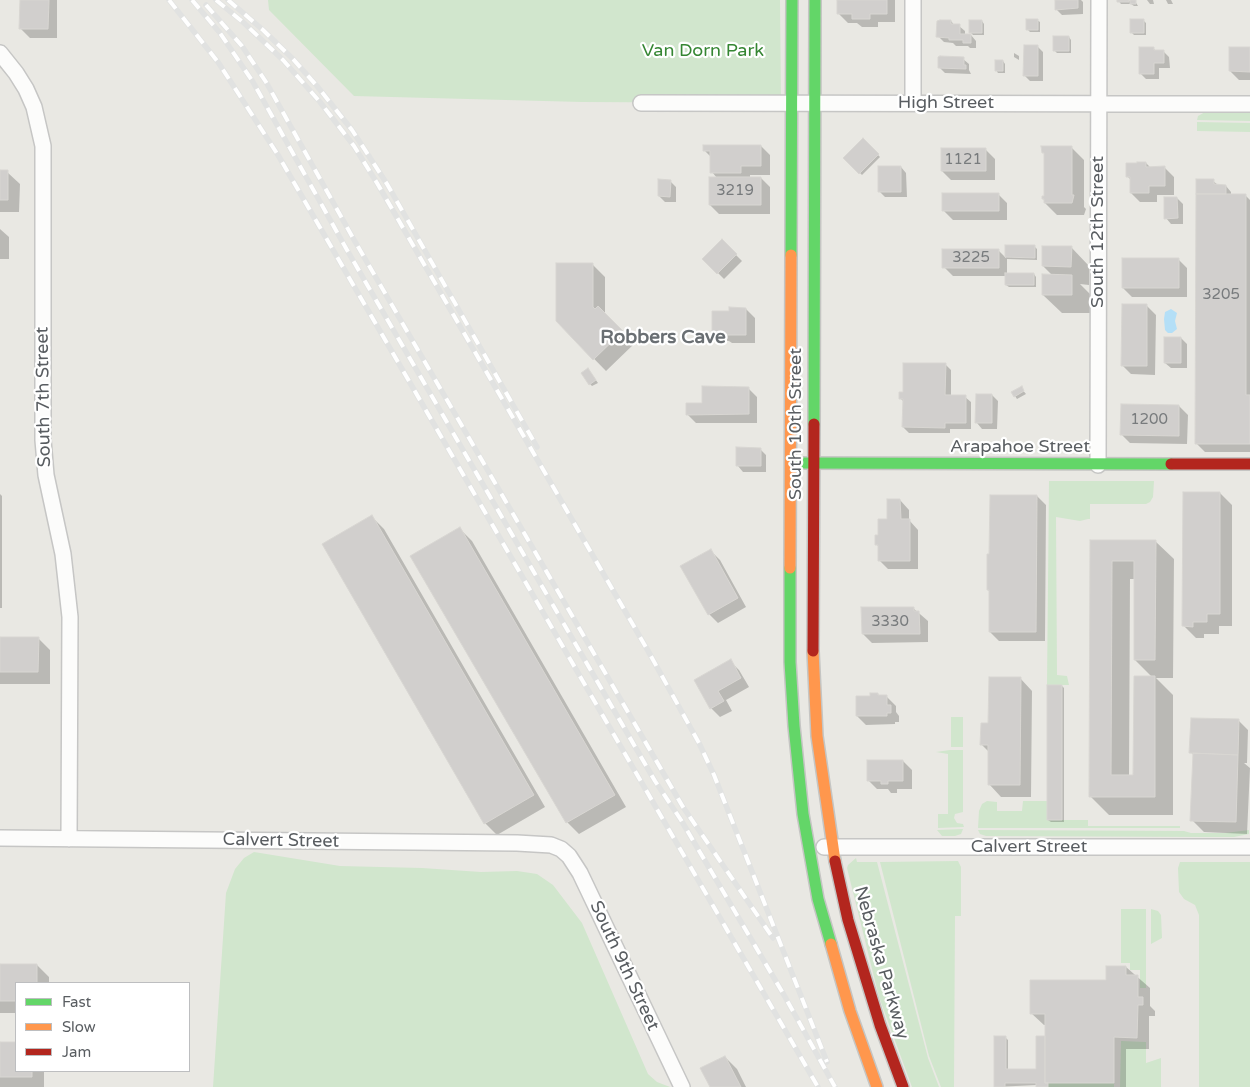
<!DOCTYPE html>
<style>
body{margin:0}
#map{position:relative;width:1250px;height:1087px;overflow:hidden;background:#e9e8e3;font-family:"Varela Round",sans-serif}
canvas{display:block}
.legend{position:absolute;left:15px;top:982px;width:175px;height:90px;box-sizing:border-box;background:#fff;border:1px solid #bdbec0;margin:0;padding:6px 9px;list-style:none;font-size:15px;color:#595d61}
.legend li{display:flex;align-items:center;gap:10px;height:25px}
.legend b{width:25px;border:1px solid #bdbec0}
</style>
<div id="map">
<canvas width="1250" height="1087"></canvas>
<ul class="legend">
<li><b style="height:6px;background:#63d668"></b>Fast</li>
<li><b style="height:6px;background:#ff974d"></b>Slow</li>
<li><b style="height:6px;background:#b3261e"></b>Jam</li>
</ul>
</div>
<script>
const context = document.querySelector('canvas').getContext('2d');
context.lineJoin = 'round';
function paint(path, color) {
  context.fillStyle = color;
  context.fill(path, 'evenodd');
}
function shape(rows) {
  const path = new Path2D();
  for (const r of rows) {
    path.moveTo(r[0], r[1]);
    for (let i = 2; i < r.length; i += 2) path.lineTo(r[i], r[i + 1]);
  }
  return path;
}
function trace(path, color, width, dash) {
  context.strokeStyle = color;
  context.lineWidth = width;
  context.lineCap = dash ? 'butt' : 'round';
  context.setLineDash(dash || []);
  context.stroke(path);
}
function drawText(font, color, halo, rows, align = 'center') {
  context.font = font + ' "Varela Round",sans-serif';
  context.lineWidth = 4.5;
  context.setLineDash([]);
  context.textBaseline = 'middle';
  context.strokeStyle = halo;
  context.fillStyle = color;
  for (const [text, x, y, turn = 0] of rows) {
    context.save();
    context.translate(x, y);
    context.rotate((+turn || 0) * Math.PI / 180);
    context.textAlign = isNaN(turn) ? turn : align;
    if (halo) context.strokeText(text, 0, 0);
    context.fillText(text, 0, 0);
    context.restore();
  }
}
paint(shape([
 [268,0,780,0,781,103,582,102,354,96,269,10],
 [1205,112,1250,112,1250,121,1197,120,1198,116],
 [1197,122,1250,123,1250,132,1197,131],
 [1049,481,1154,481,1153,497,1150,502,1146,504,1090,504,1090,519,1088,519,1080,521,1056,517,1057,675,1067,676,1069,685,1047,685],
 [951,717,963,717,963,747,951,747],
 [950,750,963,750,963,812,955,814,954,818,957,823,963,824,964,827,938,828,938,814,948,814,948,754,936,752],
 [987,801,997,802,997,811,1022,811,1023,801,1047,801,1047,820,1088,820,1088,826,1180,826,1180,828,978,828,979,811,982,804],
 [963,829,961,834,955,836,942,836,937,830],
 [978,830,1184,831,1191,833,1225,833,1249,830,1249,834,1234,837,1203,837,986,836,980,834],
 [254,852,340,866,422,868,481,872,517,871,537,874,553,885,582,923,648,1074,657,1082,670,1087,213,1087,226,893,235,869,244,858],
 [856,858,857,862,877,862,928,1058,939,1087,912,1087,879,997,847,868,848,865],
 [958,861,961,867,961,916,955,916,954,1087,941,1087,929,1056,880,862],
 [1180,862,1250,862,1250,1087,1199,1087,1199,915,1195,905,1184,899,1179,892,1178,868],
 [1121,909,1146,909,1146,988,1140,988,1140,970,1130,970,1130,963,1121,963],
 [1151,909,1158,911,1161,915,1162,938,1151,944],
 [1121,1041,1146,1042,1146,1063,1161,1058,1161,1087,1120,1087],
 [1048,1083,1114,1083,1114,1087,1048,1087]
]), '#d1e6cd');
paint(shape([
 [1171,309,1177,313,1175,321,1177,329,1172,333,1168,333,1165,330,1164,319,1165,312]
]), '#b4dff7');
paint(shape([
 [21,0,57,0,57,38,30,38,21,29],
 [839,0,895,0,895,22,878,22,878,27,862,27,857,23,848,23,839,14],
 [1056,0,1081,0,1083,2,1083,14,1062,15,1056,9],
 [1118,0,1135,1,1138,6,1134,6,1131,4,1121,4],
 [1147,0,1153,0,1154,4,1150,4],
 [1166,0,1171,0,1173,4,1168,4],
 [1037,20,1040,22,1040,32,1030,32,1028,30],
 [1143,20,1146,23,1146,35,1134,35,1132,33],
 [951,21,955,26,959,26,965,31,965,35,973,35,971,33,982,21,984,24,984,35,971,35,976,41,976,48,970,48,968,46,956,46,953,43,944,42,938,36],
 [1069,37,1071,40,1071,53,1057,53,1054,50],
 [1038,47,1043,52,1043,81,1030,81,1024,75],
 [1153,48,1157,52,1164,52,1169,57,1170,68,1159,68,1159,79,1146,79,1140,73],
 [1250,48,1250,80,1239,80,1230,71],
 [1014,53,1019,56,1019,60,1014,57],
 [963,59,969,64,969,70,971,74,945,73,939,67],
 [1003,61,1005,64,1005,73,998,73,996,70],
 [863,140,880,157,862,175,845,158],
 [761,146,770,155,770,175,750,175,750,178,761,178,770,187,770,214,719,214,710,205,717,178,712,172,712,158,705,151],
 [1071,147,1084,160,1084,207,1086,209,1084,215,1057,215,1045,203,1043,198,1045,197,1045,154,1043,152],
 [986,150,995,159,995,180,951,180,942,171],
 [1146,163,1151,168,1165,168,1174,177,1174,195,1157,195,1157,202,1140,202,1131,193,1131,180,1128,177],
 [901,167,906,173,907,197,885,197,880,192],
 [0,172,7,172,20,184,19,212,0,212],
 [670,181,676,187,676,202,665,202,659,196],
 [1213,181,1218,185,1226,186,1231,192,1231,196,1246,196,1250,200,1250,452,1205,452,1196,443],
 [998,194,1007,203,1007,220,953,220,944,211],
 [1177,198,1183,204,1183,224,1171,224,1166,218],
 [0,229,9,237,9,259,0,259],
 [722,241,742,261,724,279,704,259],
 [1006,246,1034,246,1037,249,1037,260,1007,259,1007,274,1034,274,1036,277,1036,287,1009,287,1006,285,1006,276,953,276,944,267,998,250,1006,258],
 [1071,247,1089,266,1089,285,1080,284,1090,294,1090,313,1062,313,1043,295,1053,276,1043,266],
 [1178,259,1187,268,1187,297,1132,297,1123,288],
 [593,265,605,277,605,315,634,344,606,371,557,321],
 [1147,306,1156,315,1155,375,1131,374,1122,365],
 [746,309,755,318,755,343,732,343,729,341,722,341,713,332,731,313],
 [1181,338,1187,344,1187,368,1171,368,1165,363],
 [945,364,951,370,951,396,965,397,971,402,971,429,950,429,950,433,909,433,903,427,904,402,900,398,904,393],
 [588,369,598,383,592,386,590,384],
 [748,388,757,397,757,423,696,423,687,414,704,404],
 [1021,388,1026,394,1017,399,1015,396],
 [992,395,998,401,997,429,982,429,977,423],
 [1179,406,1188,415,1187,444,1130,443,1121,434],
 [760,449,766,455,766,472,743,472,738,466],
 [1220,493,1232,505,1232,626,1219,626,1219,634,1204,634,1204,638,1196,638,1184,626],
 [0,494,2,496,2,608,0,608],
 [1037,496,1046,505,1045,641,999,641,990,632,990,592,988,590,991,555],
 [900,500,909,510,909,520,918,530,918,569,888,569,879,560,879,547,877,545],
 [372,517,384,529,545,807,497,835,485,823],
 [460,529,472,541,626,807,579,834,567,822],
 [1091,541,1155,541,1174,559,1173,678,1156,678,1173,695,1173,815,1109,815,1090,796],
 [1130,579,1135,579,1135,660,1152,677,1135,776,1129,776],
 [711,551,720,560,746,607,718,623,709,614],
 [913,608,928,621,928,642,872,643,863,634],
 [0,638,38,638,50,650,50,684,0,684],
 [730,661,739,670,749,687,726,700,732,711,720,717,711,708,696,681],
 [1020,678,1032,691,1031,797,1001,797,989,784,990,753,982,745,990,725],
 [1062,686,1064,688,1064,822,1051,822,1048,820],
 [878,694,880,697,887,697,896,706,896,712,899,716,899,722,895,722,895,724,866,725,857,716,872,697],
 [1239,721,1248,730,1247,763,1244,763,1250,768,1247,834,1204,832,1192,820,1194,756,1191,752],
 [903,761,912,770,912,789,897,789,897,793,891,793,888,789,877,789,868,780],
 [0,965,37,965,49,977,49,983,16,983,16,1013,0,1013],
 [1126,967,1150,988,1150,1006,1155,1011,1155,1016,1149,1016,1149,1049,1126,1049,1126,1087,1037,1087,1037,1085,995,1087,1005,1037,1008,1040,1008,1071,1037,1071,1046,1040,1046,1025,1044,1025,1031,1013,1108,982],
 [0,1043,16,1043,16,1071,44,1071,44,1087,0,1087],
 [725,1057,737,1069,746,1087,711,1087]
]), '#0003');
const building = shape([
 [20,0,49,0,48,29,19,29,20,0],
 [837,0,887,0,887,14,870,14,870,19,852,19,852,14,837,14,837,0],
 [1055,0,1078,0,1078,8,1055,10,1055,0],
 [1117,0,1129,0,1129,2,1117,2,1117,0],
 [1130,0,1136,0,1136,4,1130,4,1130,0],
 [1026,19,1038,19,1038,30,1026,30,1026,19],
 [1130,19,1144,19,1144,33,1130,33,1130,19],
 [940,20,951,20,951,24,960,24,960,34,971,34,971,43,963,43,963,40,949,40,949,38,936,37,937,21,940,20],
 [969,20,982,20,982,33,969,33,969,20],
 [1053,36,1069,36,1069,51,1053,51,1053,36],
 [1024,45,1038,45,1038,76,1023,76,1024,45],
 [1139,47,1154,47,1154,50,1164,50,1164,63,1154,63,1154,74,1139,74,1139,47],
 [1229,47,1250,47,1250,72,1229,71,1229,47],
 [940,56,964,57,964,65,966,65,966,69,938,68,938,57,940,56],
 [995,60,1003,60,1003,71,995,71,995,60],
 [863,138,879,154,859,174,843,158,863,138],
 [703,145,761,145,761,166,741,166,741,173,710,173,710,151,703,151,703,145],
 [1041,146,1072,146,1072,195,1074,195,1072,203,1044,203,1044,199,1042,199,1042,196,1044,196,1044,153,1042,153,1041,146],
 [941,148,986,148,986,171,941,171,941,148],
 [1137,162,1146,162,1146,167,1165,166,1165,186,1149,186,1149,193,1130,193,1130,177,1126,177,1126,163,1137,163,1137,162],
 [878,166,901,166,901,192,878,192,878,166],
 [0,170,8,170,8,200,0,200,0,170],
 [709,177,761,177,761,205,709,205,709,177],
 [658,179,671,180,670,197,658,196,658,179],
 [1196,179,1214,179,1214,184,1226,185,1226,194,1196,194,1196,179],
 [942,193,999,193,999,211,942,211,942,193],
 [1196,194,1246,194,1246,395,1250,395,1250,444,1195,444,1196,194],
 [1164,197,1177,197,1178,218,1164,219,1164,197],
 [722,239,737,254,717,274,702,259,722,239],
 [1005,245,1035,245,1035,258,1005,257,1005,245],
 [1042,246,1072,246,1071,267,1042,266,1042,246],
 [942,249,999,249,999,268,942,268,942,249],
 [1122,258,1179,258,1179,288,1122,288,1122,258],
 [556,263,593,263,593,307,595,309,598,306,623,331,593,360,556,321,556,263],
 [1005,273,1034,273,1034,285,1005,285,1005,273],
 [1042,274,1072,275,1072,295,1042,295,1042,274],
 [1122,304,1147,304,1147,366,1121,366,1122,304],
 [729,307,746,308,746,335,721,335,721,332,712,332,712,311,729,311,729,307],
 [1164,337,1181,337,1181,363,1164,363,1164,337],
 [903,363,946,363,945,395,966,395,966,423,945,423,945,428,902,427,903,399,899,399,899,392,903,392,903,363],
 [588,368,596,380,589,385,581,373,588,368],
 [702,386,749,387,749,414,686,415,686,403,702,403,702,386],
 [1022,386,1024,391,1014,397,1011,392,1022,386],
 [976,394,992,394,992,423,975,423,976,394],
 [1121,404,1179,405,1179,436,1120,435,1121,404],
 [736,447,761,448,761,466,736,466,736,447],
 [1183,492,1220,492,1220,614,1207,614,1207,622,1193,622,1193,627,1182,626,1183,492],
 [990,495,1037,495,1036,632,989,632,989,590,987,590,987,554,989,554,990,495],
 [887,499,900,499,901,519,910,519,910,561,878,561,878,545,875,545,875,535,878,535,878,519,887,519,887,499],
 [372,515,534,795,484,824,322,544,372,515],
 [460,527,615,795,566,823,410,556,460,527],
 [1090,540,1156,540,1155,660,1134,660,1134,561,1112,561,1111,775,1133,775,1134,676,1155,676,1155,797,1089,797,1090,540],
 [711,549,738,598,708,615,680,566,711,549],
 [861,607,914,607,914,611,919,611,920,634,862,634,861,607],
 [0,637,39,637,38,672,0,672,0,637],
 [731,659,741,678,718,691,724,701,710,709,694,680,731,659],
 [989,677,1021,677,1020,785,988,785,988,745,980,745,981,723,988,723,989,677],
 [1047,685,1062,685,1062,820,1047,820,1047,685],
 [870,693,878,693,878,695,887,695,887,705,891,705,891,713,887,713,887,716,856,716,856,696,870,696,870,693],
 [1191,718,1239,719,1238,755,1189,753,1191,718],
 [1193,753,1238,755,1236,822,1190,821,1193,753],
 [867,760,903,760,903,781,888,781,888,784,881,784,881,781,867,781,867,760],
 [0,964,37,964,37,983,16,983,16,1001,0,1001,0,964],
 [1106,966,1126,966,1126,975,1138,975,1138,997,1143,997,1143,1005,1138,1005,1137,1038,1114,1037,1114,1083,1045,1083,1045,1014,1030,1014,1030,980,1106,980,1106,966],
 [994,1036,1006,1036,1006,1069,1036,1069,1036,1036,1045,1036,1045,1083,1048,1083,1048,1087,1036,1087,1036,1083,1005,1083,1005,1087,994,1087,994,1036],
 [0,1042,16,1042,16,1071,32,1071,32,1077,0,1077,0,1042],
 [725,1056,741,1087,710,1087,700,1068,725,1056]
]);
paint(building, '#d1cfcd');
trace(building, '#d8d6d2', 1);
const street = shape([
 [913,0,913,103],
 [0,53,16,73,26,89,34,107,43,146,43,440,46,475,63,554,70,617,69,839],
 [641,103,1250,104],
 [1098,465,1099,0],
 [0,838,517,843,551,845,561,849,569,856,580,873,682,1087],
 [824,847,1250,847]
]);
const fast = shape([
 [791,255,792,0],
 [814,424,815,0],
 [796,463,1171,464],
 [790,568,790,662,794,726,803,814,818,899,831,944]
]);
const slow = shape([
 [790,568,791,255],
 [813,651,817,736,835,861],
 [831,944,850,1011,877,1087]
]);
const jam = shape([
 [1171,464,1250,464],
 [813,651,814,424],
 [835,861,848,920,880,1025,903,1087]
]);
trace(street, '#c6c6c5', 18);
trace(fast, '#c5c5c3', 14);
trace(slow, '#c5c5c3', 14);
trace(jam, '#c5c5c3', 14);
trace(street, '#fcfcfb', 15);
trace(fast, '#63d668', 11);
trace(slow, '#ff974d', 11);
trace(jam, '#b3261e', 11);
const rail = shape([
 [169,0,218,62,278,155,818,1087],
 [192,0,220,33,253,82,347,250,655,781,681,820,784,995,835,1087],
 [216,0,244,23,283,60,320,102,354,146,377,183,647,649,699,743,714,775,827,1062],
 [228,0,263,30,293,59,317,86,352,130,387,184,537,447],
 [206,5,242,46,266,82,353,238,683,807,773,938]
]);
trace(rail, '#e1e2e1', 5.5);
trace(rail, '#fff', 4, [11]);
drawText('15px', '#787b7d', null, [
 ["1121",963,160],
 ["3219",735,191],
 ["3225",971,258],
 ["3205",1221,295],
 ["1200",1149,420],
 ["3330",890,622]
]);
drawText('18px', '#358633', '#fff', [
 ["Van Dorn Park",703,51]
]);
drawText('18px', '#595d61', '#fff', [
 ["High Street",946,103],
 ["South 12th Street",1098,232,-90],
 ["South 7th Street",44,397,-91],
 ["South 10th Street",796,424,-90],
 ["Arapahoe Street",1020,447],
 ["Calvert Street",281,841,1],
 ["Calvert Street",1029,847],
 ["Nebraska Parkway",881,963,74],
 ["South 9th Street",624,966,65]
]);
drawText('bold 19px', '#6a6f73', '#fff', [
 ["Robbers Cave",663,338]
]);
</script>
